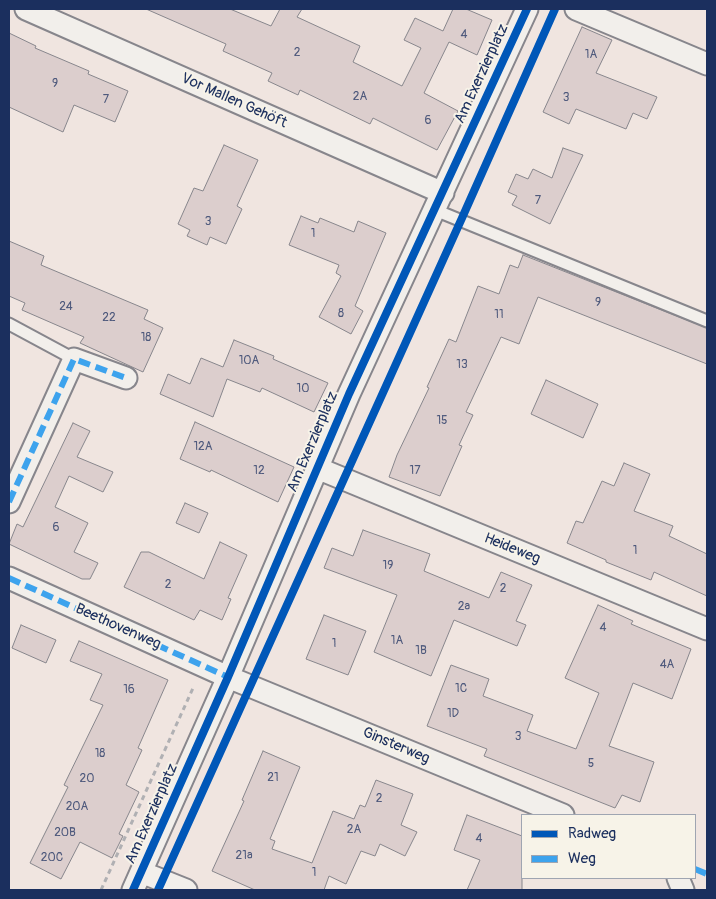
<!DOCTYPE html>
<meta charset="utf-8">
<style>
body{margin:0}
#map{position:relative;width:716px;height:899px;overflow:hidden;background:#f0e5e0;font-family:Pangolin,sans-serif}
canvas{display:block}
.frame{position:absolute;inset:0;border:10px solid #1b2f5e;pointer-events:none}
.legend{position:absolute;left:521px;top:814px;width:175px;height:65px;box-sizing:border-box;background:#f7f3e8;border:1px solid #9fa5b1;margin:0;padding:6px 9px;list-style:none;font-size:15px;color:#1b2f5e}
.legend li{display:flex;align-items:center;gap:10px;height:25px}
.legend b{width:25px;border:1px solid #9fa5b1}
</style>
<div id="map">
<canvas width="716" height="899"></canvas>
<div class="frame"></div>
<ul class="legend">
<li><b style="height:6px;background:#0057b8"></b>Radweg</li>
<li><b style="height:6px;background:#3da3ed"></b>Weg</li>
</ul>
</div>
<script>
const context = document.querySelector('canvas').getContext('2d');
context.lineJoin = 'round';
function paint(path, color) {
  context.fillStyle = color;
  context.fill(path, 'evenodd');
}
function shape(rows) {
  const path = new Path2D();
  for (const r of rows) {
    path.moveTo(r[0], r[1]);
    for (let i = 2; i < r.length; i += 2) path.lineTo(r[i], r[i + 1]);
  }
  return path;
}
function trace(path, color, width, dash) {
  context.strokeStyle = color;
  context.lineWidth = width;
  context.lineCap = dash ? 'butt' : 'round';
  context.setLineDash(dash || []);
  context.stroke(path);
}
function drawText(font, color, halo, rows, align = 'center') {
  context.font = font + ' Pangolin,sans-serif';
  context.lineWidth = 4;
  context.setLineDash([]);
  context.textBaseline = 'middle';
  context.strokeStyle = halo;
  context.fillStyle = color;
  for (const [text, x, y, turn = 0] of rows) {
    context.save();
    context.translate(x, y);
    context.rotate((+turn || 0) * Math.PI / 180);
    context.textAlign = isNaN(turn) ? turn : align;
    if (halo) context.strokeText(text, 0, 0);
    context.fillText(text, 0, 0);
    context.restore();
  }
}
const building = shape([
 [146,9,230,9,271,26,280,9,302,9,297,17,360,46,353,62,402,86,421,48,404,40,415,18,443,31,453,9,466,9,492,20,477,55,449,42,424,93,458,111,437,150,373,118,370,124,300,90,298,95,268,81,272,73,223,51,226,44,146,9],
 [582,27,612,40,596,73,657,97,647,119,633,113,626,129,576,109,569,124,543,112,582,27],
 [9,33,36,46,35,48,89,71,88,74,128,91,115,122,74,105,63,132,9,107,9,33],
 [224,145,258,160,237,206,242,209,226,244,210,237,207,245,187,236,190,230,178,224,194,188,203,191,224,145],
 [563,148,583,155,550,224,512,205,517,196,508,192,516,174,528,179,533,169,552,178,563,148],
 [301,216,318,223,320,218,354,232,358,221,386,233,355,306,363,311,351,334,319,317,341,276,336,273,339,265,289,245,301,216],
 [9,241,44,256,41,265,148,310,144,319,163,328,143,372,80,343,84,337,22,310,25,303,9,296,9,241],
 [523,255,707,328,707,364,538,297,519,344,501,337,466,412,473,415,459,445,462,446,440,496,389,477,397,455,429,388,427,387,449,339,456,342,478,286,499,294,510,265,518,268,523,255],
 [234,340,274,356,273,359,328,383,314,412,262,388,260,392,227,379,213,417,160,394,168,374,190,384,201,358,223,367,234,340],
 [546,380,598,404,583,438,531,414,546,380],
 [195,422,294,467,278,502,211,470,210,472,180,459,195,422],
 [73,423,90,431,77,457,113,472,103,492,69,476,55,507,88,523,74,552,98,563,90,579,82,579,9,544,17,524,23,527,73,423],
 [624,463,650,474,634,511,673,526,669,536,707,554,707,596,654,572,651,580,606,562,606,560,567,543,576,521,583,523,602,481,614,486,624,463],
 [185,503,208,513,199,533,176,523,185,503],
 [363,530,430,554,424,571,489,598,501,572,532,585,516,621,526,625,517,646,454,620,431,676,374,652,397,595,324,568,332,548,353,556,363,530],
 [220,542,247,555,228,598,231,599,222,620,200,610,194,620,124,587,141,552,149,552,204,579,220,542],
 [598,605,633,621,631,624,691,649,672,699,633,683,609,746,654,762,640,802,622,795,615,808,484,756,487,749,427,726,451,665,489,679,483,696,533,715,527,731,576,749,599,693,565,678,598,605],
 [324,615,366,631,348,675,306,659,324,615],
 [21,625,56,640,46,663,12,648,21,625],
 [79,641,168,680,138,748,142,750,126,785,139,792,119,834,123,836,112,858,80,842,61,879,30,863,68,787,64,785,103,705,90,700,102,674,70,661,79,641],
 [263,751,300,767,270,839,275,841,272,849,312,863,333,811,354,819,360,805,365,807,376,780,413,794,401,825,417,832,405,856,380,844,375,856,361,851,346,884,329,876,324,890,255,890,212,871,244,801,242,800,263,751],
 [467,815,522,836,522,890,467,890,480,860,454,850,467,815]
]);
paint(building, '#dccecd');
trace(building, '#87868c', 1);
const lane = shape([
 [435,210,707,321],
 [9,324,74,359]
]);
const street = shape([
 [26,9,443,193],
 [576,9,707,64],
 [317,468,707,629],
 [9,502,74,359,126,378],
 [9,578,228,677,563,815],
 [141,872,186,890],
 [678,878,683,890],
 [133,890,228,677,349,394,527,9]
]);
trace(lane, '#87868c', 15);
trace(street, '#87868c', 25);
trace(shape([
 [101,890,194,686]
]), '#b0b0b3', 3, [5, 4]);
trace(lane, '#f2efeb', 11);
trace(street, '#f2efeb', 21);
trace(shape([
 [9,502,74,359,126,378],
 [9,578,228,677],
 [695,869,707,874]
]), '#3da3ed', 6, [12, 6]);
trace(shape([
 [133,890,228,677,349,394,527,9],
 [158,890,462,218,555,9]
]), '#0057b8', 8);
drawText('12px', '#4e597c', null, [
 ["4",464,35],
 ["2",297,53],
 ["1A",591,55],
 ["9",55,84],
 ["2A",360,97],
 ["3",566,98],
 ["7",106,100],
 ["6",428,121],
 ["7",538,201],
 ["3",208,222],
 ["1",313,234],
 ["9",598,303],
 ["24",66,307],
 ["8",341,314],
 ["11",499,315],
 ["22",109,318],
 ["18",146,338],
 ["10A",249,361],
 ["13",462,365],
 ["10",303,389],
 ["15",442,421],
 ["12A",203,447],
 ["12",259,471],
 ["17",415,471],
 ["6",56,528],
 ["1",635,551],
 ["19",388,566],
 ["2",168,585],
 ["2",503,589],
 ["2a",464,607],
 ["4",603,628],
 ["1A",397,641],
 ["1",334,644],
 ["1B",421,651],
 ["4A",667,665],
 ["1C",461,689],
 ["16",129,690],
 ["1D",453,714],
 ["3",518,737],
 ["18",100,754],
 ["5",591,764],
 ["21",273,778],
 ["20",87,779],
 ["2",379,799],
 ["20A",77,807],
 ["2A",354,830],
 ["20B",65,833],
 ["4",479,839],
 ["21a",244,856],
 ["20C",52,858],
 ["1",314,873]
]);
drawText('15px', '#1b2f5e', '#f7f3e8', [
 ["Am Exerzierplatz",482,74,-65],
 ["Vor Mallen Gehöft",234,101,24],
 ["Am Exerzierplatz",313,442,-67],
 ["Heideweg",512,549,22],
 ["Beethovenweg",118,627,24],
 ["Ginsterweg",396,746,23],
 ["Am Exerzierplatz",152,814,-66]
]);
</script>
